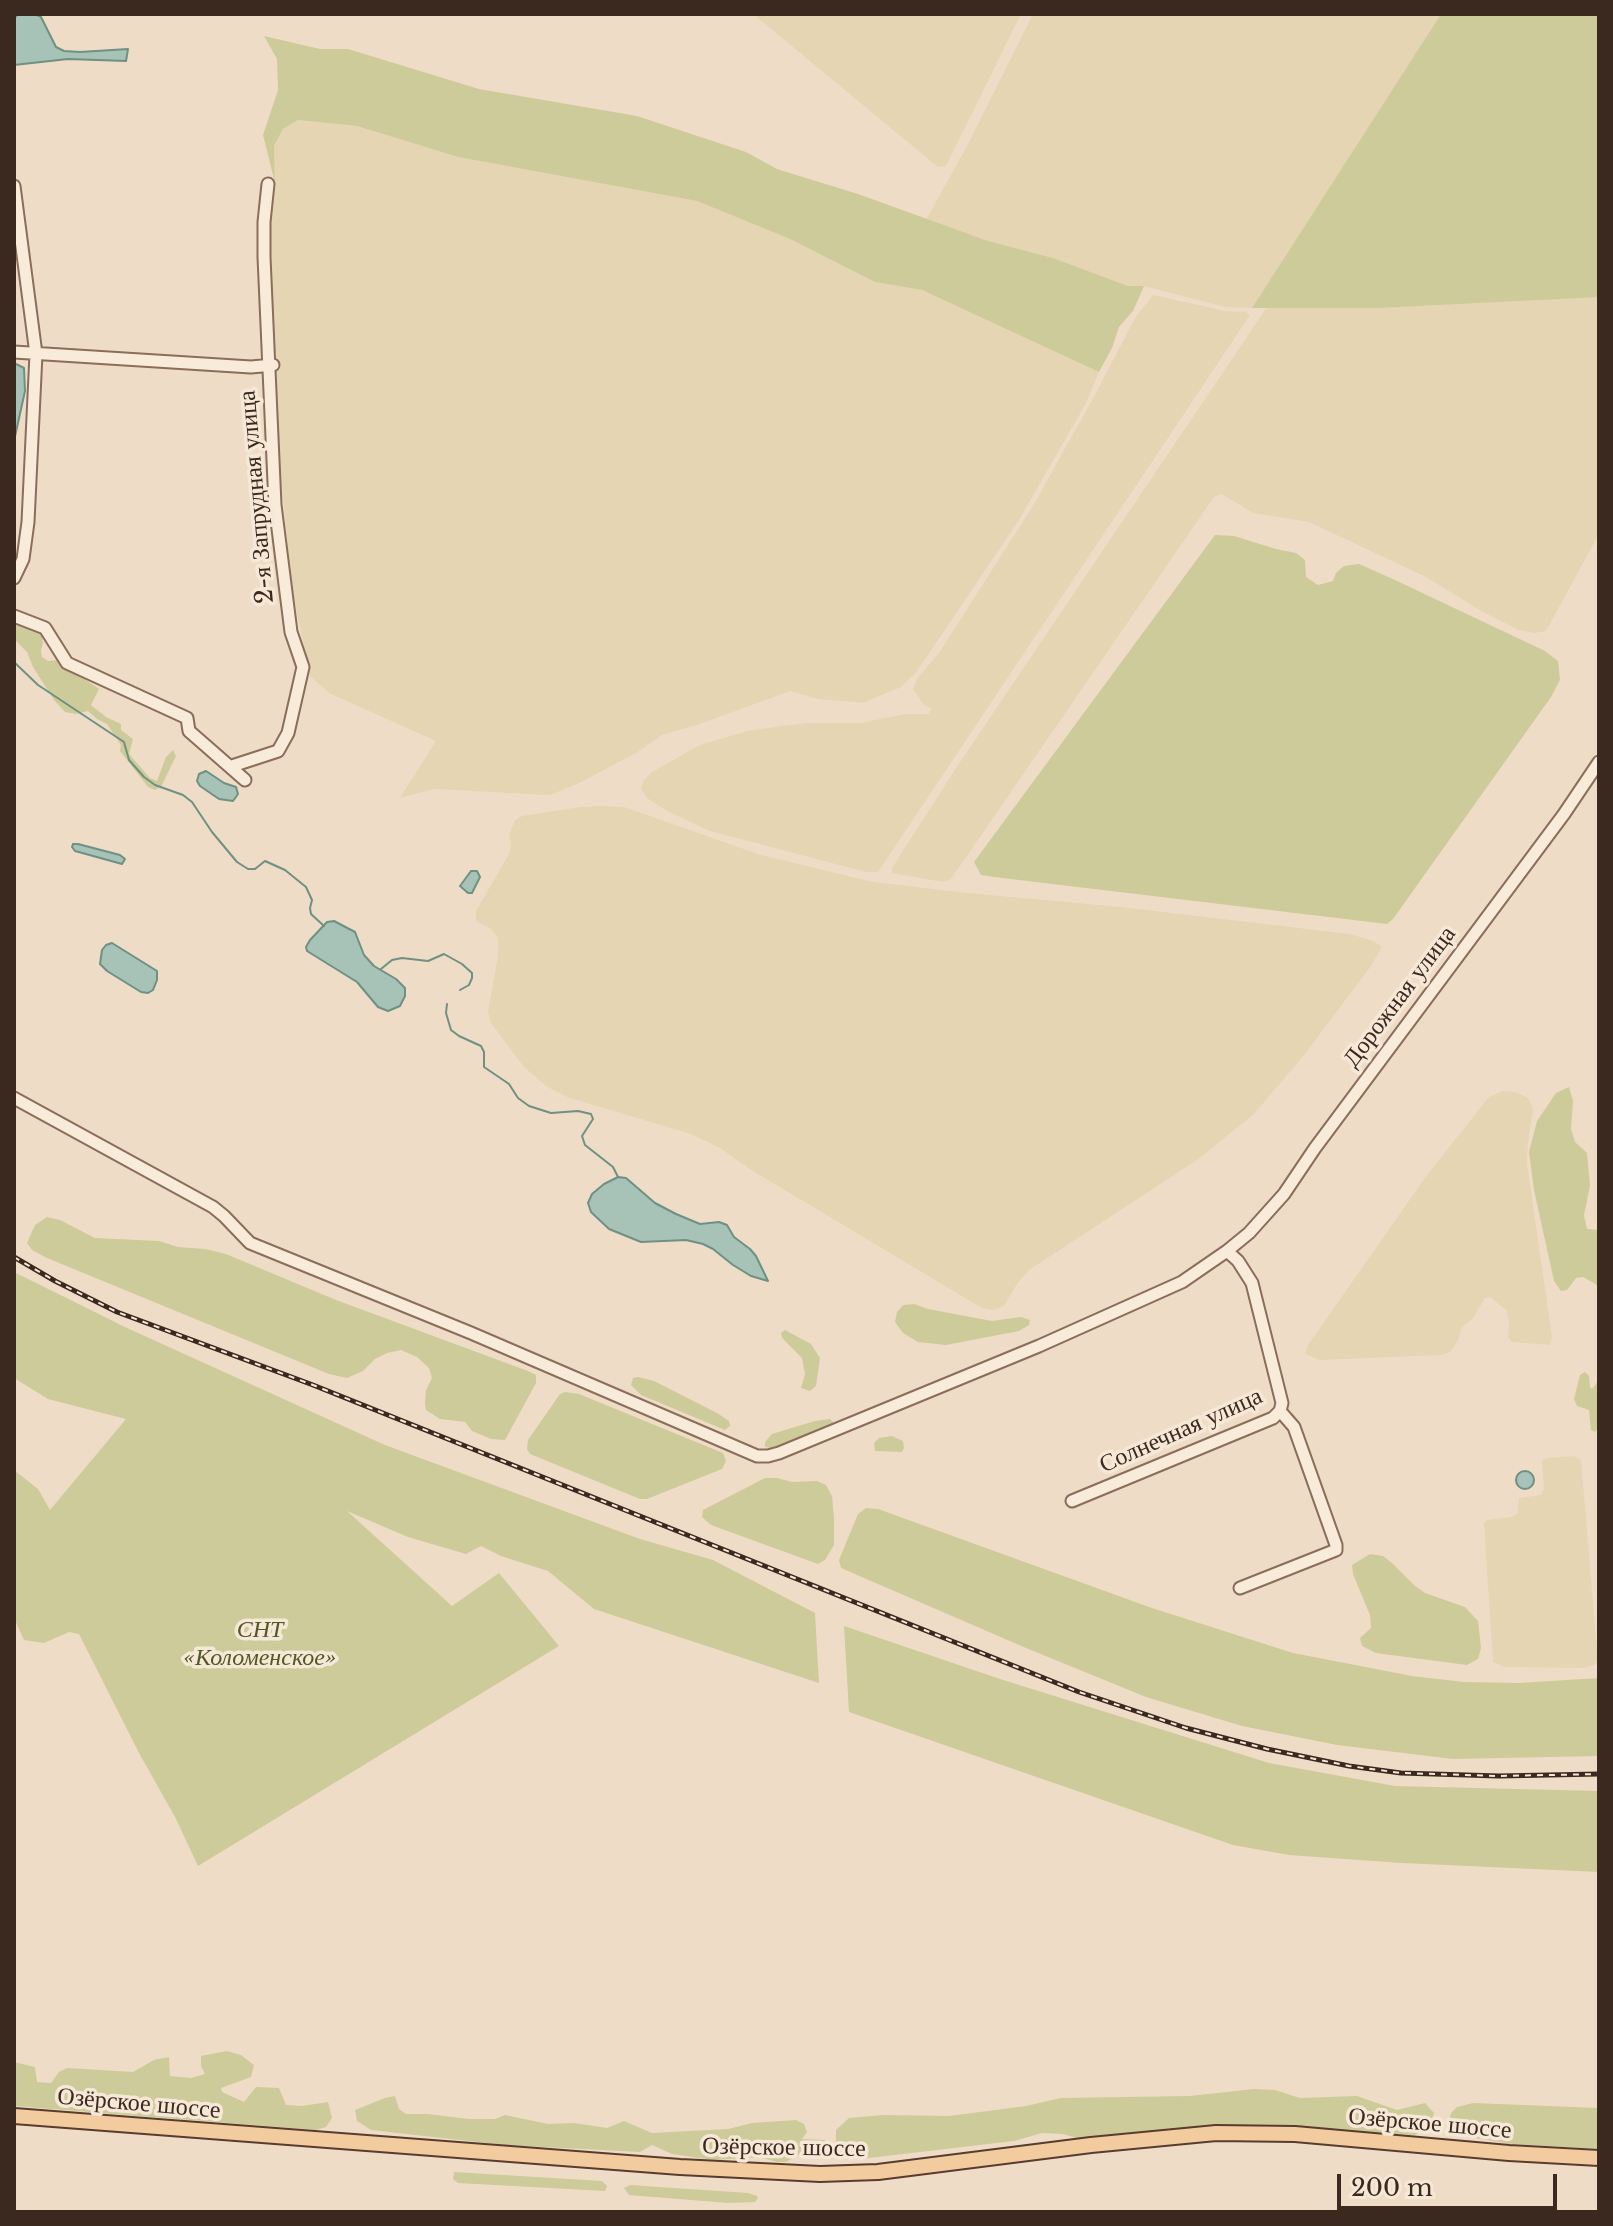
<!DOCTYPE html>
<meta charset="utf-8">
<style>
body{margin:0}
#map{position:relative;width:1613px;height:2226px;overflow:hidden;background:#efdcc6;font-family:"Libre Baskerville",serif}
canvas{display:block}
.frame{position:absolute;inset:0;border:16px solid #3b281f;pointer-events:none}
.scale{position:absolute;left:1337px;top:2174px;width:220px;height:36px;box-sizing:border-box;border:4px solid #3b281f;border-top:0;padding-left:10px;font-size:24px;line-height:28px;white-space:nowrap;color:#3b281f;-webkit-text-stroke:6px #f6e8d6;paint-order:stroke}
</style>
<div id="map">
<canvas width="1613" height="2226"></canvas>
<div class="frame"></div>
<div class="scale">200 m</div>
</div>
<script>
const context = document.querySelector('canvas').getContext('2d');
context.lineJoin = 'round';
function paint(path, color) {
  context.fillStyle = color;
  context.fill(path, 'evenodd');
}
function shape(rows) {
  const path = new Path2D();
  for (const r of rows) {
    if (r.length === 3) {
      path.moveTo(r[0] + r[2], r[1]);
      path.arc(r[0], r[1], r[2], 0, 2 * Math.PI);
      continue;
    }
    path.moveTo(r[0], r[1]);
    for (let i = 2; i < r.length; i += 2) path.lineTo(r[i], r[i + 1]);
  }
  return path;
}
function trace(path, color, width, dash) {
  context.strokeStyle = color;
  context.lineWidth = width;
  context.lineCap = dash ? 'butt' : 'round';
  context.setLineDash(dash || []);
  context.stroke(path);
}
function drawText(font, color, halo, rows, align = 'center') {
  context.font = font + ' "Libre Baskerville",serif';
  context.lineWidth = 7;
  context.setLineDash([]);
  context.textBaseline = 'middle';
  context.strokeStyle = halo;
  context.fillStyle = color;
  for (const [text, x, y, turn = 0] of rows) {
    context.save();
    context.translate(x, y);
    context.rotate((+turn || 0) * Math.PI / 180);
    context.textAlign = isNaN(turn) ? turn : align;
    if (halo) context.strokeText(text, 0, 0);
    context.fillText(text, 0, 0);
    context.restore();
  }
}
paint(shape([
 [753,14,1021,14,946,166,938,167],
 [1033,14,1441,14,1252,308,1225,307,1144,286,1128,286,1053,258,985,240,926,220,966,148],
 [1599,14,1599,534,1546,631,1534,633,1519,630,1483,612,1426,577,1309,522,1253,513,1222,494,1214,497,951,879,943,882,892,873,892,868,956,768,1255,325,1352,176],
 [298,120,357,126,458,157,697,201,790,239,875,282,922,290,1099,372,1085,405,1019,520,915,674,901,687,863,703,818,699,790,691,697,725,662,735,636,753,581,782,550,795,434,789,400,798,436,741,329,693,310,676,293,594,275,425,275,365,268,247,275,183,274,146,283,129],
 [1153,295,1225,311,1246,312,1250,315,878,872,866,872,710,831,667,811,647,798,641,788,644,780,652,772,700,745,747,731,782,726,807,723,861,723,905,714,928,714,932,709,923,704,913,689,917,679,941,650,1034,504,1096,393,1135,318],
 [603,806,624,807,761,855,873,882,968,893,1121,907,1350,934,1373,941,1382,947,1371,966,1304,1055,1254,1114,1197,1160,1029,1270,1017,1284,1004,1306,993,1310,982,1308,748,1168,720,1148,691,1134,567,1097,546,1086,524,1067,491,1023,488,1011,498,956,498,938,491,929,476,921,476,911,510,852,511,845,509,835,515,820,522,816,581,807],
 [1503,1091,1515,1092,1528,1098,1533,1109,1528,1143,1527,1164,1552,1337,1550,1345,1512,1342,1508,1337,1509,1321,1506,1310,1490,1297,1485,1298,1473,1318,1462,1327,1458,1340,1451,1351,1442,1355,1320,1360,1305,1354,1308,1345,1427,1175,1489,1097],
 [1574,1456,1581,1460,1598,1661,1594,1665,1582,1668,1505,1667,1493,1662,1484,1523,1487,1520,1512,1517,1518,1513,1519,1498,1541,1495,1544,1489,1542,1461,1546,1458]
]), '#e5d5b3');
paint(shape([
 [1441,14,1599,14,1599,297,1378,308,1252,308],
 [264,36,320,49,348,49,479,89,637,116,746,152,777,169,858,194,985,240,1053,258,1128,286,1144,286,1133,311,1119,327,1112,348,1099,372,922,290,875,282,790,239,697,201,458,157,357,126,298,120,283,129,274,146,275,183,263,135,278,90,277,59],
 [1215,535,1234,536,1276,549,1296,553,1305,560,1306,577,1318,585,1333,581,1336,573,1344,566,1359,564,1395,580,1545,651,1558,661,1560,680,1551,697,1393,919,1387,924,994,877,981,875,974,862],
 [14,620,41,630,43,642,41,651,42,657,48,661,57,660,99,689,91,705,106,717,121,724,121,730,133,739,129,754,150,778,157,781,166,757,173,750,176,756,161,787,155,790,148,787,120,751,121,745,107,724,97,719,88,711,76,714,65,712,54,700,33,667,27,652,14,639],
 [1569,1087,1573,1101,1571,1129,1575,1142,1587,1153,1590,1186,1584,1215,1587,1229,1599,1230,1599,1286,1583,1277,1576,1278,1567,1290,1561,1291,1554,1281,1534,1190,1529,1152,1537,1121,1556,1093],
 [47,1217,60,1220,95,1238,159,1241,178,1247,205,1249,226,1254,336,1300,528,1371,536,1375,536,1383,505,1440,491,1439,472,1431,465,1422,440,1419,426,1410,425,1403,426,1390,432,1378,429,1368,417,1357,401,1350,387,1353,375,1359,363,1371,347,1378,329,1374,47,1258,32,1250,27,1243,35,1225],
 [14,1272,127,1328,385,1445,640,1539,713,1560,815,1613,819,1683,594,1609,548,1571,501,1556,481,1546,466,1554,408,1537,347,1511,452,1606,499,1573,559,1646,198,1866,175,1817,139,1753,79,1634,69,1632,44,1643,24,1640,14,1618,14,1470,38,1489,50,1510,126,1419,48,1399,14,1378],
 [914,1304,928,1309,992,1321,1021,1317,1030,1320,1029,1325,1019,1331,946,1345,918,1342,903,1333,895,1322,897,1312,903,1305],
 [785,1330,811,1344,820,1358,816,1386,810,1391,801,1388,805,1374,802,1358,782,1338,781,1333],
 [1585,1372,1589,1376,1590,1387,1592,1389,1599,1380,1599,1427,1595,1432,1591,1430,1589,1410,1577,1406,1574,1399,1580,1375],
 [638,1377,654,1381,717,1413,729,1421,730,1426,725,1430,641,1395,631,1385,633,1378],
 [565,1392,579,1394,723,1453,726,1461,722,1469,647,1499,640,1499,530,1454,527,1449,528,1440,560,1394],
 [830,1419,833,1422,833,1427,771,1448,765,1447,765,1442,772,1434,815,1421],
 [892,1436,903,1441,904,1448,902,1452,875,1451,874,1443,879,1438],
 [765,1478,777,1478,792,1482,817,1481,826,1485,832,1496,834,1518,834,1545,825,1560,818,1564,711,1525,702,1517,703,1510],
 [866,1508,878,1509,1152,1608,1293,1653,1412,1676,1464,1682,1519,1683,1599,1678,1599,1756,1453,1759,1337,1745,1242,1726,1146,1697,1026,1648,841,1568,839,1560,858,1514],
 [1370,1554,1383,1556,1392,1563,1414,1585,1425,1593,1465,1607,1478,1621,1481,1648,1478,1659,1467,1665,1376,1653,1362,1646,1360,1638,1371,1628,1370,1615,1353,1574,1352,1565],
 [844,1626,1000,1679,1269,1763,1395,1786,1599,1791,1599,1872,1402,1863,1289,1855,1233,1845,849,1712],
 [227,2051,241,2055,254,2065,251,2077,221,2088,222,2092,244,2102,256,2087,279,2088,286,2105,302,2106,328,2102,332,2118,326,2127,316,2130,14,2106,14,2062,35,2067,37,2082,51,2083,59,2072,67,2068,133,2072,154,2060,169,2057,170,2076,191,2078,205,2074,201,2066,201,2056],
 [1254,2089,1275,2090,1300,2098,1357,2096,1397,2110,1425,2103,1434,2113,1431,2124,1415,2135,1270,2126,1199,2126,1154,2132,1080,2139,1063,2134,1042,2133,1014,2141,860,2159,838,2154,836,2149,836,2130,849,2118,883,2115,949,2116,1026,2106,1061,2098,1190,2096],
 [395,2096,399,2109,406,2114,428,2114,469,2119,495,2119,505,2115,548,2124,574,2123,607,2128,624,2121,652,2133,728,2129,752,2123,796,2120,804,2124,807,2132,802,2139,825,2140,825,2144,814,2146,786,2162,777,2162,760,2157,713,2160,672,2154,652,2145,640,2152,504,2145,371,2130,357,2121,355,2110,385,2098],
 [1473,2103,1599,2108,1599,2149,1512,2144,1456,2135,1449,2123,1451,2113,1457,2107],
 [454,2172,602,2181,607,2186,605,2191,458,2183,453,2179],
 [630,2185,748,2193,757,2196,758,2198,755,2202,728,2203,629,2195,624,2188]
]), '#cdcb99');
const water = shape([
 [18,14,35,14,41,17,56,47,64,51,80,52,128,49,126,61,68,59,14,65,14,19,18,14],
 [14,363,24,368,25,391,14,441,14,363],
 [206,771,224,783,236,787,238,794,233,801,219,799,200,786,197,781,199,774,206,771],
 [73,844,78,844,120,855,125,859,122,864,75,851,72,847,73,844],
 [471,871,477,871,480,877,472,893,468,893,460,886,471,871],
 [334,921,355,932,364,955,374,966,396,979,405,988,405,996,400,1006,388,1011,378,1007,357,982,307,951,306,947,310,940,327,922,334,921],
 [112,943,157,971,157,980,153,990,148,993,141,992,107,971,100,964,102,950,106,945,112,943],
 [618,1177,626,1178,655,1203,676,1214,700,1224,719,1222,727,1225,734,1237,750,1249,756,1256,768,1281,751,1276,733,1265,713,1249,703,1244,686,1240,641,1242,609,1229,591,1212,588,1203,592,1194,604,1184,618,1177],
 [1525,1480,9]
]);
paint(water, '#a7c2b6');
trace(water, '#6e9183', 2);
trace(shape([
 [14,662,38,685,124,742,129,760,144,777,155,785,183,795,192,802,212,832,237,862,248,869,255,869,265,861,285,870,306,887,312,900,310,908,311,914,324,926],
 [381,969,392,960,402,958,428,961,444,954,462,964,472,973,472,978,469,985,460,990],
 [447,1004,446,1013,451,1030,459,1036,481,1046,484,1052,484,1067,509,1084,518,1098,529,1106,551,1113,578,1111,591,1114,593,1119,582,1136,585,1145,613,1167,618,1177]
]), '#6e9183', 2);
const minor = shape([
 [14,186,36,354,28,522,23,559,14,578],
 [14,352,251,367,273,365],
 [14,616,45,628,67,663,187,718,189,731,245,780],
 [232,766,278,751,288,733,303,667,291,632,275,505,264,257,264,222,268,184],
 [14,1098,213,1207,224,1216,250,1243,471,1333,757,1456,768,1456,779,1453,1039,1346,1182,1282,1227,1251,1249,1233,1284,1194,1315,1148,1564,814,1599,762],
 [1072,1501,1273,1418,1280,1411,1282,1403,1252,1283,1238,1261,1227,1251],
 [1240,1588,1336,1550,1336,1545,1294,1427,1280,1411]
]);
const major = shape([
 [14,2116,680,2167,820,2174,878,2172,1091,2145,1216,2133,1295,2134,1509,2153,1599,2158]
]);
trace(minor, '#8a6d5b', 15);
trace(major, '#583c2f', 18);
trace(minor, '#f9ebda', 11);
trace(major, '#f2cb9e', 14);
const rail = shape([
 [14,1257,55,1281,117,1312,313,1385,1079,1692,1186,1728,1267,1749,1349,1766,1401,1773,1499,1776,1599,1774]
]);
trace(rail, '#3b281f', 5);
trace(rail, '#f6e8d6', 2, [6]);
drawText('24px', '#3b281f', '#f6e8d6', [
 ["2-я Запрудная улица",257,497,-95],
 ["Дорожная улица",1400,997,-53],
 ["Солнечная улица",1181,1431,-24],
 ["Озёрское шоссе",139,2104,5],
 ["Озёрское шоссе",1430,2124,5],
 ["Озёрское шоссе",784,2148,1]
]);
drawText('italic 24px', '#525726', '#f6e8d6', [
 ["СНТ",260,1630],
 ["«Коломенское»",260,1658]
]);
</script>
